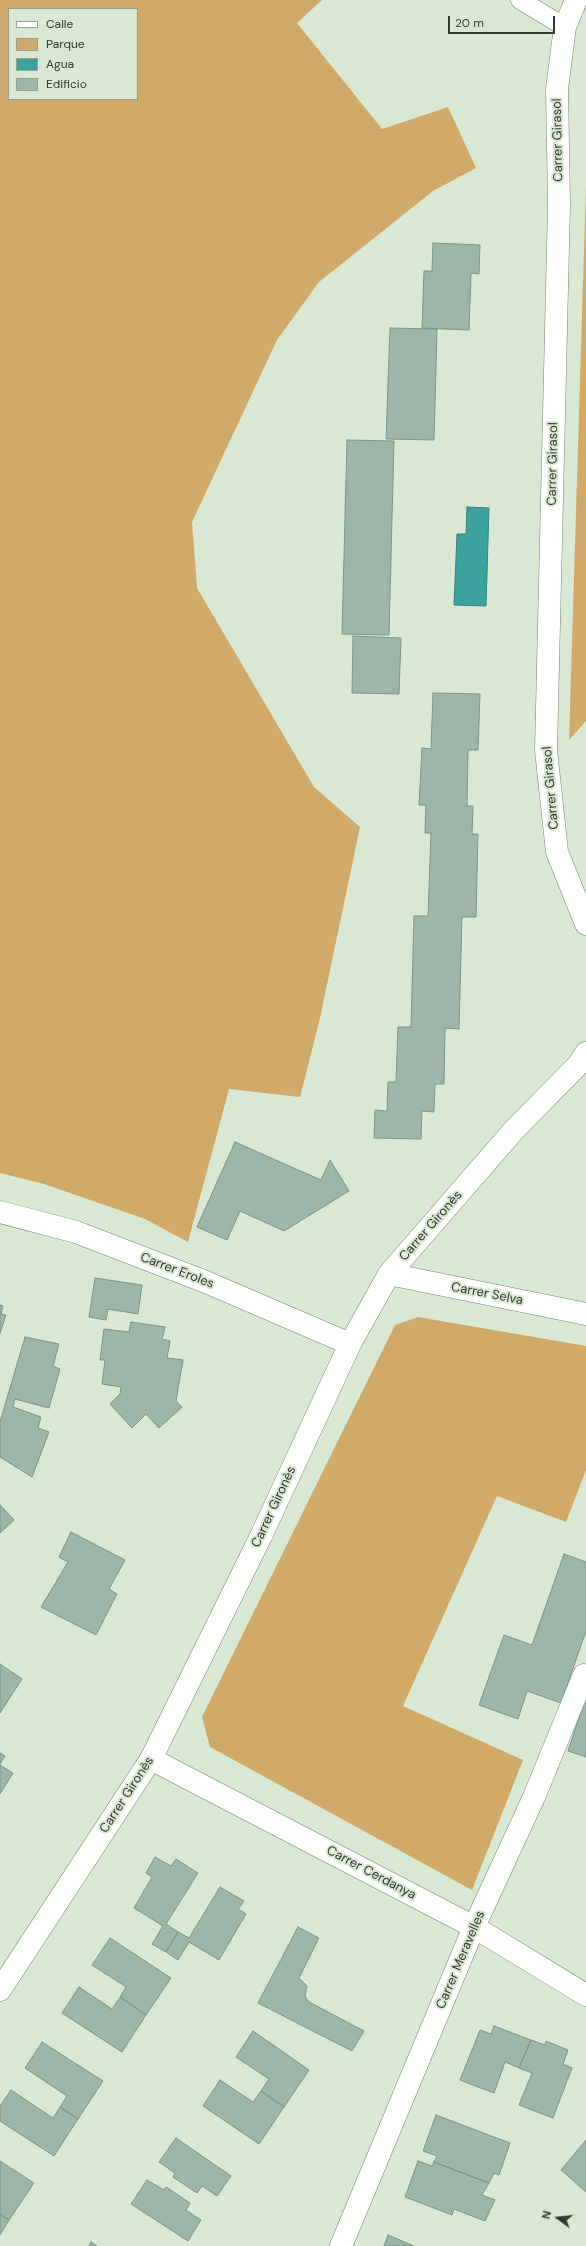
<!DOCTYPE html>
<meta charset="utf-8">
<style>
body{margin:0}
#map{position:relative;width:586px;height:2246px;overflow:hidden;background:#d9e8d2;font-family:"DM Sans",sans-serif}
canvas{display:block}
.legend{position:absolute;left:8px;top:8px;width:130px;height:92px;box-sizing:border-box;background:#d9e8d2;border:1px solid #96a291;margin:0;padding:5px 7px;list-style:none;font-size:12px;color:#31382f}
.legend li{display:flex;align-items:center;gap:8px;height:20px}
.legend b{width:20px;border:1px solid #96a291}
.north{position:absolute;left:538px;top:2198px;width:40px;height:40px;-webkit-text-stroke:3px #d9e8d2;paint-order:stroke;rotate:285deg;font-size:11px;font-weight:700;line-height:16px;text-align:center;color:#31382f}
.north::after{content:'';display:block;margin:auto;width:14px;height:18px;background:#31382f;clip-path:polygon(50% 0,100% 100%,50% 72%,0 100%)}
.scale{position:absolute;left:448px;top:16px;width:107px;height:18px;box-sizing:border-box;border:2px solid #31382f;border-top:0;padding-left:5px;font-size:12px;line-height:14px;white-space:nowrap;color:#31382f;-webkit-text-stroke:3px #d9e8d2;paint-order:stroke}
</style>
<div id="map">
<canvas width="586" height="2246"></canvas>
<ul class="legend">
<li><b style="height:5px;background:#fff"></b>Calle</li>
<li><b style="height:11px;background:#d1a969"></b>Parque</li>
<li><b style="height:11px;background:#3ca2a0"></b>Agua</li>
<li><b style="height:11px;background:#9cb7aa"></b>Edificio</li>
</ul>
<div class="north">N</div>
<div class="scale">20 m</div>
</div>
<script>
const context = document.querySelector('canvas').getContext('2d');
context.lineJoin = 'round';
function paint(path, color) {
  context.fillStyle = color;
  context.fill(path, 'evenodd');
}
function shape(rows) {
  const path = new Path2D();
  for (const r of rows) {
    path.moveTo(r[0], r[1]);
    for (let i = 2; i < r.length; i += 2) path.lineTo(r[i], r[i + 1]);
  }
  return path;
}
function trace(path, color, width, dash) {
  context.strokeStyle = color;
  context.lineWidth = width;
  context.lineCap = dash ? 'butt' : 'round';
  context.setLineDash(dash || []);
  context.stroke(path);
}
function drawText(font, color, halo, rows, align = 'center') {
  context.font = font + ' "DM Sans",sans-serif';
  context.lineWidth = 4;
  context.setLineDash([]);
  context.textBaseline = 'middle';
  context.strokeStyle = halo;
  context.fillStyle = color;
  for (const [text, x, y, turn = 0] of rows) {
    context.save();
    context.translate(x, y);
    context.rotate((+turn || 0) * Math.PI / 180);
    context.textAlign = isNaN(turn) ? turn : align;
    if (halo) context.strokeText(text, 0, 0);
    context.fillText(text, 0, 0);
    context.restore();
  }
}
paint(shape([
 [0,0,322,0,297,23,382,129,448,107,476,168,433,191,319,282,277,340,192,522,197,588,314,787,360,827,320,1018,300,1097,229,1089,188,1242,145,1219,44,1184,0,1173],
 [9,9,137,9,137,99,9,99],
 [586,185,586,721,569,740],
 [418,1317,586,1346,586,1470,566,1522,497,1496,403,1706,523,1760,472,1890,210,1747,202,1717,395,1325]
]), '#d1a969');
const water = shape([
 [467,507,489,508,486,606,454,605,457,534,466,534,467,507]
]);
paint(water, '#3ca2a0');
trace(water, '#39827e', 1);
const building = shape([
 [433,243,480,245,479,274,471,273,469,330,422,328,424,271,432,271,433,243],
 [390,328,437,329,434,440,386,439,390,328],
 [347,440,394,441,389,635,342,634,347,440],
 [353,636,401,638,399,694,352,693,353,636],
 [433,693,480,694,478,750,468,750,467,806,473,806,472,834,478,834,476,917,462,917,459,1029,445,1028,444,1084,435,1084,434,1112,422,1111,421,1139,374,1138,375,1110,387,1111,388,1082,396,1082,398,1027,411,1027,414,916,428,916,431,833,425,833,426,805,419,805,422,748,431,749,433,693],
 [235,1142,321,1180,330,1160,349,1191,284,1231,240,1211,227,1240,197,1227,235,1142],
 [95,1278,142,1285,138,1314,108,1309,106,1320,89,1317,95,1278],
 [0,1305,3,1306,1,1314,6,1315,0,1333,0,1305],
 [131,1322,165,1327,162,1339,170,1341,167,1358,183,1360,176,1401,182,1407,159,1428,146,1414,132,1428,110,1404,120,1394,121,1387,102,1384,105,1360,100,1360,104,1329,129,1332,131,1322],
 [25,1337,59,1344,53,1366,60,1369,49,1408,15,1399,13,1407,41,1417,38,1428,49,1432,32,1477,0,1457,0,1422,25,1337],
 [0,1505,14,1520,0,1533,0,1505],
 [71,1532,125,1560,109,1589,117,1594,96,1635,41,1607,68,1562,59,1557,71,1532],
 [564,1554,586,1562,586,1631,561,1703,527,1691,518,1719,479,1705,504,1635,532,1645,564,1554],
 [0,1664,22,1679,0,1713,0,1664],
 [586,1697,586,1757,568,1751,586,1697],
 [0,1753,5,1756,0,1764,0,1753],
 [0,1765,13,1773,0,1794,0,1765],
 [155,1857,171,1866,176,1859,198,1873,166,1924,178,1932,166,1952,152,1944,163,1926,134,1908,152,1877,146,1873,155,1857],
 [220,1887,244,1901,238,1909,246,1914,219,1960,189,1942,178,1960,166,1952,178,1932,189,1938,220,1887],
 [298,1927,319,1938,299,1978,307,1986,305,1996,309,2002,364,2031,352,2051,258,2003,298,1927],
 [110,1938,171,1978,146,2015,120,1997,126,1987,92,1965,110,1938],
 [79,1987,112,2009,120,1997,146,2015,122,2052,62,2013,79,1987],
 [494,2026,531,2040,519,2068,505,2062,494,2093,460,2080,480,2030,491,2034,494,2026],
 [253,2031,309,2070,284,2107,261,2091,269,2079,236,2057,253,2031],
 [531,2040,545,2045,546,2041,568,2050,563,2064,572,2068,553,2118,519,2105,532,2073,519,2068,531,2040],
 [42,2042,103,2081,78,2119,60,2107,67,2096,25,2068,42,2042],
 [220,2080,253,2102,261,2091,284,2107,259,2144,203,2106,220,2080],
 [11,2090,53,2118,60,2107,78,2119,54,2156,0,2121,0,2106,11,2090],
 [436,2115,510,2143,499,2175,494,2173,489,2183,434,2162,437,2156,423,2151,436,2115],
 [176,2138,231,2176,217,2196,202,2186,197,2193,173,2177,175,2173,159,2162,176,2138],
 [586,2140,586,2192,561,2170,586,2140],
 [0,2161,34,2183,9,2220,0,2214,0,2161],
 [418,2161,432,2166,434,2162,489,2183,482,2195,495,2200,485,2221,454,2209,452,2215,405,2197,418,2161],
 [147,2180,164,2190,166,2187,190,2203,186,2210,201,2220,188,2241,131,2204,147,2180],
 [0,2214,9,2220,0,2235,0,2214],
 [388,2235,414,2246,384,2246,388,2235],
 [91,2242,97,2246,89,2246,91,2242]
]);
paint(building, '#9cb7aa');
trace(building, '#7b9589', 1);
const service = shape([
 [520,0,565,27]
]);
const minor = shape([
 [576,0,565,27,557,89,559,204,546,750,557,852,586,924],
 [0,1212,76,1232,206,1282,350,1344],
 [389,1274,586,1314],
 [151,1759,474,1927,586,1995],
 [0,1990,151,1759,261,1536,350,1344,389,1274,514,1130,579,1064,586,1053],
 [341,2246,474,1927,534,1797,584,1675]
]);
trace(service, '#73816d', 19);
trace(minor, '#73816d', 23);
trace(service, '#fff', 18);
trace(minor, '#fff', 22);
drawText('13px', '#31382f', '#d9e8d2', [
 ["Carrer Girasol",558,140,-91],
 ["Carrer Girasol",553,464,-89],
 ["Carrer Girasol",551,788,-95],
 ["Carrer Gironès",431,1226,-49],
 ["Carrer Eroles",177,1271,21],
 ["Carrer Selva",487,1294,11],
 ["Carrer Gironès",274,1507,-65],
 ["Carrer Gironès",127,1795,-57],
 ["Carrer Cerdanya",371,1873,28],
 ["Carrer Meravelles",461,1960,-67]
]);
</script>
